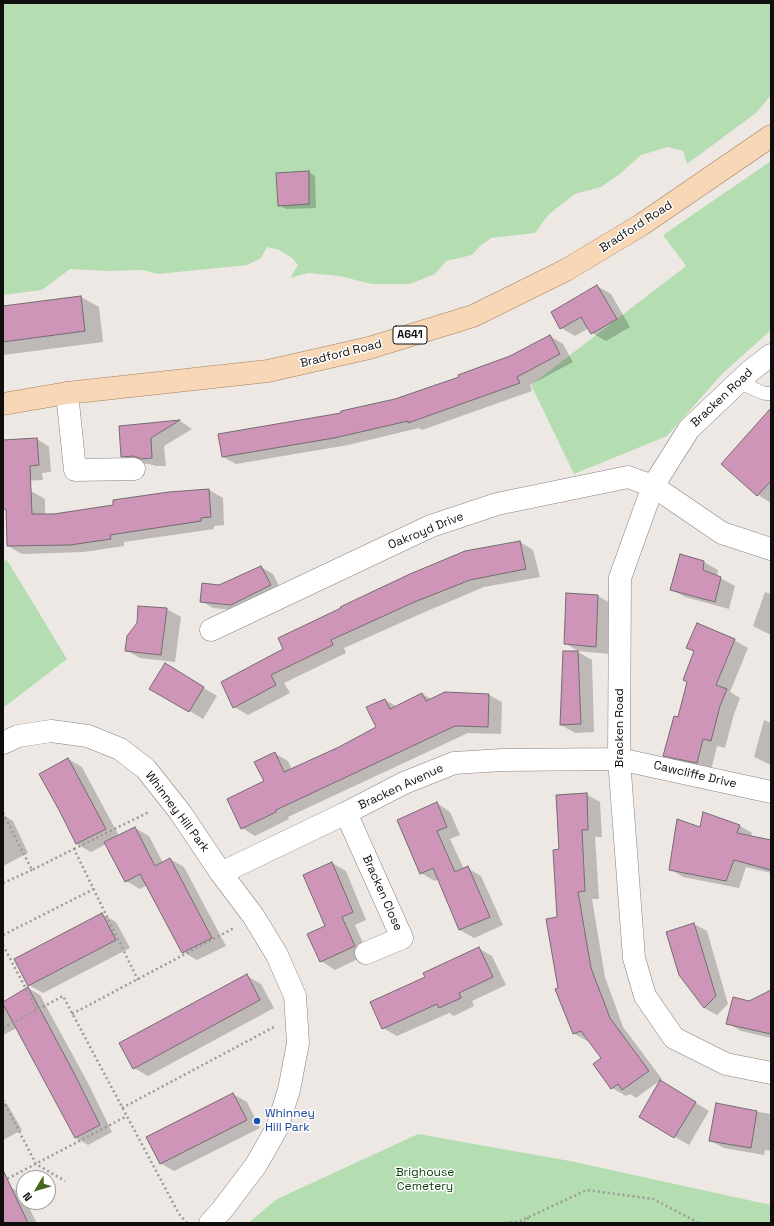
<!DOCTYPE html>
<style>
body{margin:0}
#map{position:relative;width:774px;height:1226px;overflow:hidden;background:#eee8e5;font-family:"Space Grotesk",sans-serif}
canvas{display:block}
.frame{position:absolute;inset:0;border:4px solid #100e0d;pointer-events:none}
.north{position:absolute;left:16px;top:1170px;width:40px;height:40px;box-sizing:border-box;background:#fff;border:1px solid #9f9f9e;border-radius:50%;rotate:232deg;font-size:11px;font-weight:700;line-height:16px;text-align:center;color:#100e0d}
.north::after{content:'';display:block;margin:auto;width:14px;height:18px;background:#48661b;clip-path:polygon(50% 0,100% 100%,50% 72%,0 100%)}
</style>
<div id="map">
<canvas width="774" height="1226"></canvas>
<div class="frame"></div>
<div class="north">N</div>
</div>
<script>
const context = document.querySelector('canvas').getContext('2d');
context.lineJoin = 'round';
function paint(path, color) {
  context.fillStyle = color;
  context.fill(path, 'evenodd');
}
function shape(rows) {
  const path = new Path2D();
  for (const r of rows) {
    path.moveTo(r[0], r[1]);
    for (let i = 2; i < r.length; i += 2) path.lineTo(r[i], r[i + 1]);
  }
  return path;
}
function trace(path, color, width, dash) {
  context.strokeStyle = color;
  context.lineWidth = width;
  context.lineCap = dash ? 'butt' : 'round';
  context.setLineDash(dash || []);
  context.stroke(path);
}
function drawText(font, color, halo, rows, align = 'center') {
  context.font = font + ' "Space Grotesk",sans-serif';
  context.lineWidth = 3;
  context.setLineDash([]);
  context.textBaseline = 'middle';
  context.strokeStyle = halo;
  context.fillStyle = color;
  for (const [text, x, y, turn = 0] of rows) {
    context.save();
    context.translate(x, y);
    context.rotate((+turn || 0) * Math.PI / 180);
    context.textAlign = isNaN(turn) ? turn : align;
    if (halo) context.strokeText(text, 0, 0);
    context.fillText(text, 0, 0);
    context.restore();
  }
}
paint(shape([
 [3,3,771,3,771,95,756,113,687,164,683,151,668,147,641,155,620,174,601,187,575,194,549,214,535,233,491,238,479,247,472,255,446,261,435,274,410,284,372,284,339,276,308,273,290,278,298,265,292,258,279,250,267,247,261,258,247,265,158,274,143,270,107,271,70,269,42,290,3,295],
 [771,161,771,330,722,374,667,436,574,474,531,385,686,266,663,235],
 [7,560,67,659,3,708,3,561],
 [418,1134,570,1161,771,1205,771,1223,248,1223,277,1199]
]), '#b4deb1');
paint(shape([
 [309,172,315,176,316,208,286,209,279,205],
 [597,286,611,294,630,327,606,341,592,333,589,328,575,336,561,328],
 [81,297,99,307,103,342,3,355,3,307],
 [550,336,563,344,573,362,530,385,532,391,422,430,419,428,348,445,236,464,223,457,460,378,511,357],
 [771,409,771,503,758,495,723,464],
 [180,421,192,429,164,446,166,466,156,466,149,464,136,464,122,456,120,427],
 [37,439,49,447,51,472,42,473,43,480,3,482,3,441],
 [209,490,223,498,224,525,214,526,214,529,124,542,124,546,84,552,22,554,8,546,31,491,45,499,45,515,114,506,170,493],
 [520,542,533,550,540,577,484,587,427,611,344,648,346,653,284,683,290,693,248,715,234,707,284,649,342,609],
 [704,562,718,570,717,576,735,586,729,609,685,597,671,589],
 [261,567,273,574,282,592,244,611,213,608,201,601,219,586],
 [765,592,771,594,771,635,753,626],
 [567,594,598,596,612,604,610,654,578,651,565,643],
 [167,609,181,617,175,662,140,658,126,650],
 [734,640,748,648,730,692,740,698,734,714,725,748,717,746,711,770,678,763,665,755,679,719,695,652,688,648],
 [578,652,592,660,594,732,575,733,561,725],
 [179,673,217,696,203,719,151,688],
 [422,694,432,699,489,695,502,702,501,734,468,733,288,817,289,819,255,836,242,828,265,782,274,753,288,761,292,770,339,748,377,728,385,700,396,706],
 [764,720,771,723,771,765,754,757],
 [68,759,82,767,119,836,135,828,149,836,163,863,170,859,184,867,226,946,197,960,183,952,147,885,140,889,126,881,106,844,91,852,77,844],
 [586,794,600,802,602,837,595,837,599,899,592,899,605,977,623,1027,662,1079,636,1098,630,1094,626,1096,612,1088,594,1064,602,1058,589,1040,587,1041,573,1033,559,988,558,918,560,850],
 [437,803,450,812,460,835,450,839,464,869,467,868,481,876,503,925,474,938,460,930,439,879,435,881,421,873],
 [704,813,740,826,752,833,751,837,771,841,771,873,746,867,739,888,683,877,670,869,701,828],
 [3,815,13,821,28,853,3,866],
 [332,863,346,871,366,920,355,925,368,954,335,970,321,961,326,926],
 [102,914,116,922,130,948,43,993,29,985],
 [694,924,707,931,728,1004,717,1015,704,1008],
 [478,948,492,956,506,985,472,1001,474,1006,454,1016,449,1013,397,1036,383,1028,426,977],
 [247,976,261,984,274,1008,148,1076,134,1068],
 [28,988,40,995,88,1083,112,1132,88,1145,76,1138,17,1028,3,1035,3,1002],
 [771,995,771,1038,741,1031,727,1023,750,1002],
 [675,1090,709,1111,689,1145,640,1117],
 [233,1094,247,1102,260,1128,174,1171,160,1163],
 [3,1102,7,1104,22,1130,3,1140],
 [717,1105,771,1114,771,1151,765,1150,764,1155,724,1148,711,1141],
 [10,1187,22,1194,24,1198,24,1202,26,1202,37,1223,3,1223,3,1190]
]), '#0003');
const building = shape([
 [309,171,309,204,278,206,276,173,309,171],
 [597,285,617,319,591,334,581,317,560,329,551,312,597,285],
 [81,296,85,331,3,342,3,306,81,296],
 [550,335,560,354,517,377,520,383,408,423,408,421,334,438,222,457,218,434,341,413,341,411,395,399,459,377,458,375,510,356,550,335],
 [771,408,771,481,757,496,721,464,771,408],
 [180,420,151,438,152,458,141,459,134,456,121,457,119,426,180,420],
 [37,438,39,465,30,466,32,514,54,514,113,505,113,500,169,492,209,489,211,517,201,518,201,521,110,535,111,539,70,545,7,546,6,509,3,509,3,440,37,438],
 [520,541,526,569,470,580,412,603,331,640,333,645,271,675,276,685,233,708,221,682,283,649,278,638,341,608,340,607,410,574,465,551,520,541],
 [680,554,704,561,703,570,721,577,715,602,670,590,680,554],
 [261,566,271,585,231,605,200,602,202,583,219,585,261,566],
 [566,593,598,595,596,647,564,644,566,593],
 [138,606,167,608,161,655,125,651,127,636,137,623,138,606],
 [697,623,735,639,716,685,727,689,720,706,711,741,703,739,697,763,663,756,674,716,678,717,687,682,683,680,694,651,686,648,697,623],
 [563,651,578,651,581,724,560,725,563,651],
 [165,663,204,687,189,712,149,689,165,663],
 [445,692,489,694,488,727,455,726,276,810,276,812,241,829,227,799,264,781,254,762,275,752,284,772,339,747,376,727,366,707,385,699,390,709,422,693,426,701,445,692],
 [68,758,106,829,76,844,59,810,39,774,68,758],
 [587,793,588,830,582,830,585,891,578,892,591,968,610,1018,649,1071,622,1090,618,1084,611,1089,593,1064,601,1058,581,1031,573,1034,555,989,558,988,546,919,557,917,553,850,559,849,556,795,587,793],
 [437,802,447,827,437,831,455,872,468,866,490,917,459,930,433,868,420,874,397,820,437,802],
 [703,812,740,825,737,833,771,840,771,870,734,860,726,881,669,870,677,819,700,827,703,812],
 [135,827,155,866,170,858,212,938,182,953,140,874,125,882,104,842,135,827],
 [332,862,353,912,342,917,355,946,320,962,307,934,325,926,303,875,332,862],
 [102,913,116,940,28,986,14,959,102,913],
 [694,923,716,996,704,1008,679,975,666,932,694,923],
 [479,947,493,977,459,993,461,998,439,1008,437,1004,382,1029,370,1002,425,977,423,973,479,947],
 [247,974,260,1000,133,1069,119,1043,247,974],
 [28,987,75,1075,100,1125,75,1138,3,1004,3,1002,28,987],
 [771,990,771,1034,726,1024,733,997,749,1001,771,990],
 [660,1080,696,1102,674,1138,639,1117,660,1080],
 [233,1093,247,1120,160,1164,146,1137,233,1093],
 [716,1103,757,1111,751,1148,709,1141,716,1103],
 [3,1170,28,1223,3,1223,3,1170]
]);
paint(building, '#cf95b8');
trace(building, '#716c6f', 1);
const service = shape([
 [739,382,763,393,771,394]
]);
const minor = shape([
 [771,355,749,372,689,429,653,486,620,578,619,759,634,958,645,996,674,1038,726,1064,771,1073],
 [67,393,75,470,134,469],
 [211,630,431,526,497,504,628,477,653,486,722,533,771,549],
 [3,743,18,736,51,731,88,736,120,749,146,769,180,812,221,873,254,917,277,955,295,996,298,1043,289,1090,277,1128,256,1165,222,1210,210,1223],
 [346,813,402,938,366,953],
 [221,873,346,813,404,783,454,763,502,760,619,759,771,792]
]);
const primary = shape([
 [3,404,67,393,268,371,369,348,473,316,566,270,641,225,771,136]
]);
trace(service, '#88827f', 14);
trace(minor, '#88827f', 23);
trace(primary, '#a47f5c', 23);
trace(shape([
 [3,813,32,870,74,849,138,980],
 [74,849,149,812],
 [3,883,32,870],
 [3,935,94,889],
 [3,945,37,1010],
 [72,1014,234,928],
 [3,1028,63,996,179,1214,187,1223],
 [3,1100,36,1164,65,1181],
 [122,1108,274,1027],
 [3,1181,127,1116],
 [505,1223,518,1222,587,1190,653,1199,699,1223],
 [524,1223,529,1217]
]), '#9e9997', 2.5, [2, 3]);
trace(service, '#fff', 13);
trace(minor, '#fff', 22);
trace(primary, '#f8d7b6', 22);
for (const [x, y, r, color] of [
 [257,1121,4,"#1a4fb4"]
]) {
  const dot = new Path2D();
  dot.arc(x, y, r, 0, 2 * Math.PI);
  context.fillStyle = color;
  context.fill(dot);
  trace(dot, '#fff', 1.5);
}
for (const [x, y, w] of [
 [410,335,34]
]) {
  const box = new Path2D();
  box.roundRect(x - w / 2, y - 9, w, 18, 3);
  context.fillStyle = '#fff';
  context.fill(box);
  trace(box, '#100e0d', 1);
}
drawText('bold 11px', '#100e0d', null, [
 ["A641",410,335]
]);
drawText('12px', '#100e0d', '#fff', [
 ["Bradford Road",636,227,-33],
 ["Bradford Road",341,354,-14],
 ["Bracken Road",722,398,-43],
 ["Oakroyd Drive",426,531,-22],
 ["Bracken Road",620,728,-90],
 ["Cawcliffe Drive",695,775,13],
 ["Bracken Avenue",401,787,-25],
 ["Whinney Hill Park",177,812,53],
 ["Bracken Close",382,893,66]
]);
drawText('12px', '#164399', '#fff', [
 ["Whinney",265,1114],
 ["Hill Park",265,1128]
], 'left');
drawText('12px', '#114011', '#fff', [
 ["Brighouse",425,1173],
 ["Cemetery",425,1187]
]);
</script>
